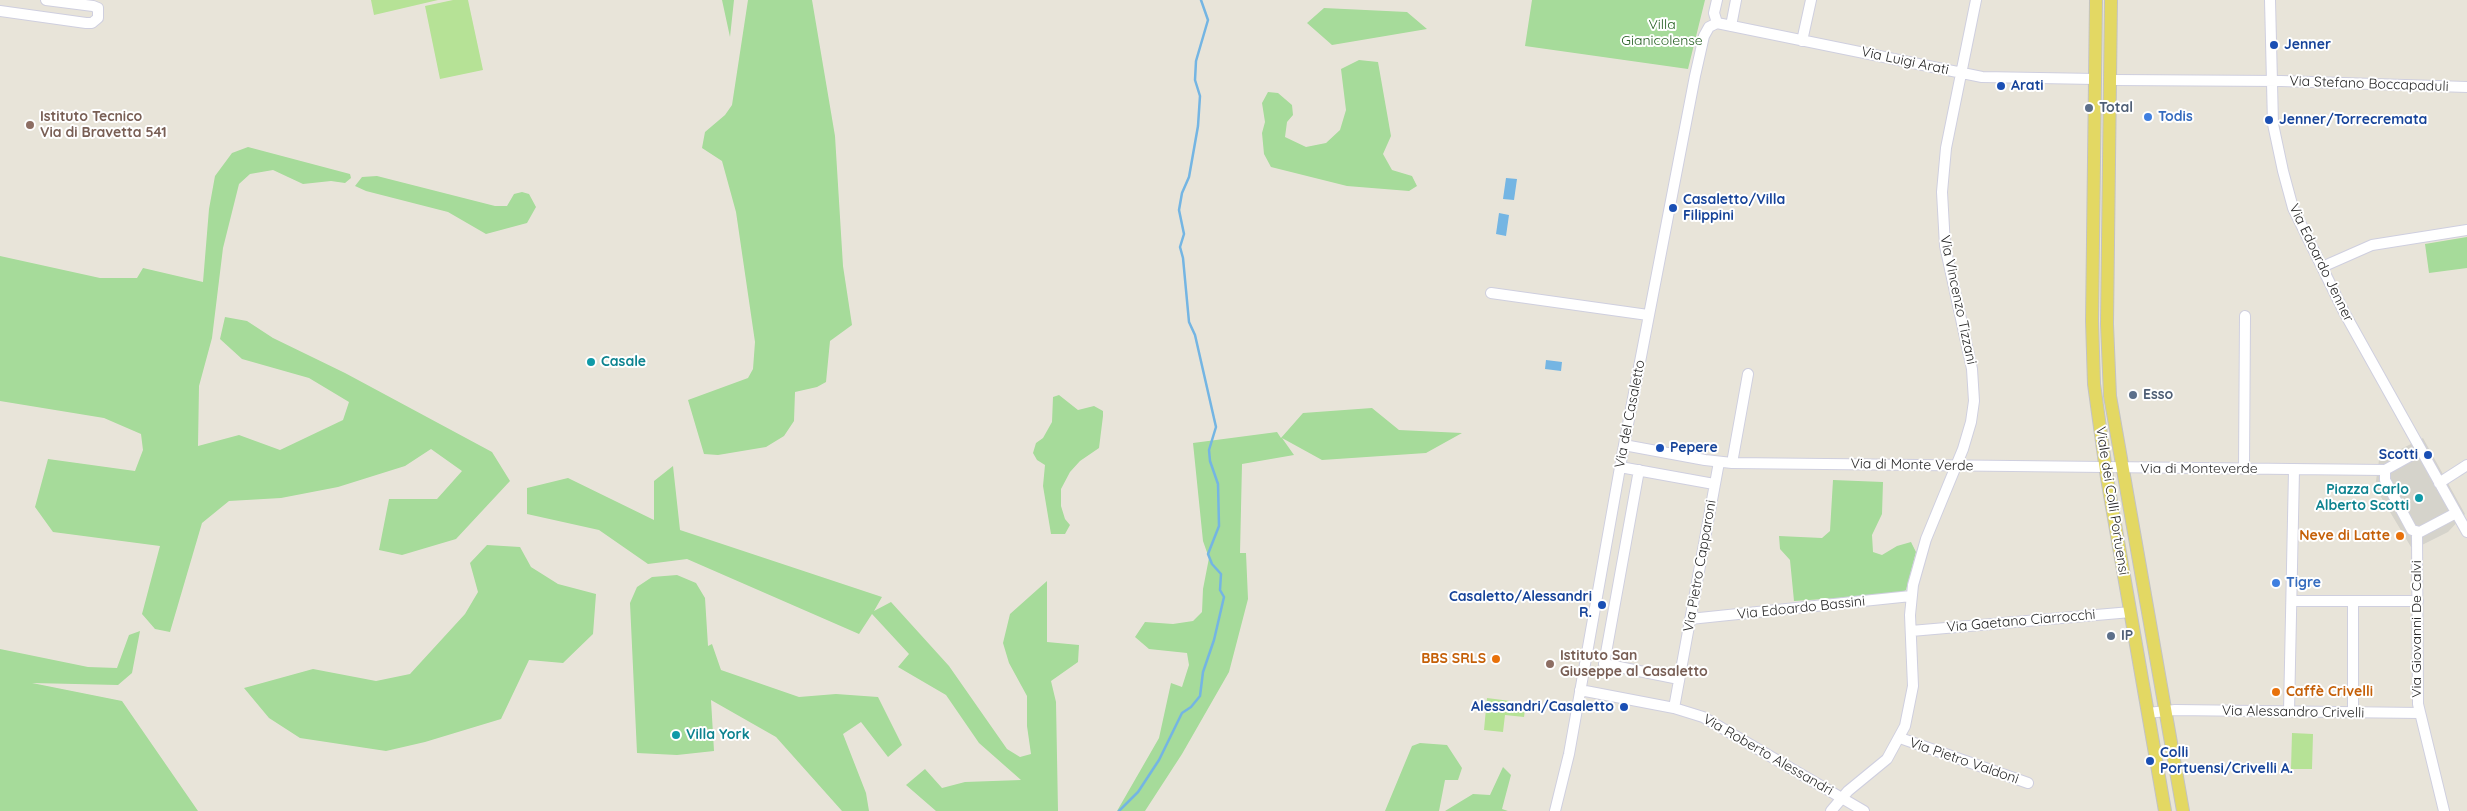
<!DOCTYPE html>
<meta charset="utf-8">
<style>
body{margin:0}
canvas{display:block;background:#e8e4d9}
</style>
<canvas width="2467" height="811"></canvas>
<script>
const context = document.querySelector('canvas').getContext('2d');
context.lineJoin = 'round';
function paint(path, color) {
  context.fillStyle = color;
  context.fill(path, 'evenodd');
}
function shape(rows) {
  const path = new Path2D();
  for (const r of rows) {
    path.moveTo(r[0], r[1]);
    for (let i = 2; i < r.length; i += 2) path.lineTo(r[i], r[i + 1]);
  }
  return path;
}
function trace(path, color, width, dash) {
  context.strokeStyle = color;
  context.lineWidth = width;
  context.lineCap = dash ? 'butt' : 'round';
  context.setLineDash(dash || []);
  context.stroke(path);
}
function drawText(font, color, halo, rows, align = 'center') {
  context.font = font + ' Quicksand,sans-serif';
  context.lineWidth = 4;
  context.setLineDash([]);
  context.textBaseline = 'middle';
  context.strokeStyle = halo;
  context.fillStyle = color;
  for (const [text, x, y, turn = 0] of rows) {
    context.save();
    context.translate(x, y);
    context.rotate((+turn || 0) * Math.PI / 180);
    context.textAlign = isNaN(turn) ? turn : align;
    if (halo) context.strokeText(text, 0, 0);
    context.fillText(text, 0, 0);
    context.restore();
  }
}
paint(shape([
 [722,0,734,0,730,37],
 [748,0,812,0,835,136,843,266,852,325,830,341,826,382,817,387,795,392,794,421,784,436,766,447,718,455,704,454,688,400,748,378,753,369,755,342,736,212,722,161,702,148,705,132,725,115,732,105],
 [1532,0,1705,0,1688,69,1525,46],
 [1324,8,1407,12,1427,29,1332,45,1307,23],
 [1359,60,1378,62,1391,136,1383,154,1392,170,1412,176,1417,186,1409,191,1347,186,1271,167,1264,154,1262,133,1265,122,1262,103,1268,92,1278,93,1292,105,1293,115,1287,122,1285,137,1306,147,1326,143,1340,130,1346,110,1341,69],
 [248,147,350,174,351,178,345,183,331,181,303,184,273,170,250,174,239,184,223,248,212,338,199,386,198,446,239,435,280,450,343,420,349,402,309,378,242,359,220,339,225,317,247,321,273,338,345,373,492,452,510,481,456,539,402,555,379,550,389,499,437,499,462,471,431,449,405,466,338,487,281,498,229,501,202,523,170,632,155,629,142,614,160,546,53,532,35,507,48,459,135,471,143,450,141,434,104,418,0,401,0,256,100,278,137,278,143,268,203,282,209,209,215,176,232,153],
 [377,176,495,206,507,206,514,194,522,192,529,194,536,207,527,223,486,234,448,212,366,191,355,186,362,177],
 [2467,237,2467,268,2429,273,2425,244],
 [1059,395,1078,410,1094,406,1103,411,1103,416,1099,448,1080,461,1070,472,1061,489,1061,506,1065,519,1070,525,1065,534,1051,534,1043,486,1045,465,1037,460,1033,453,1036,443,1043,438,1052,422,1053,397],
 [1372,408,1399,430,1462,433,1426,453,1322,460,1282,438,1294,455,1242,464,1240,553,1246,553,1248,599,1229,672,1182,754,1145,811,1117,811,1159,738,1171,683,1182,687,1189,665,1187,653,1149,649,1135,637,1145,622,1173,624,1193,621,1202,612,1203,589,1209,558,1203,541,1193,443,1277,432,1281,438,1303,413],
 [673,466,680,530,882,597,874,611,891,602,949,666,1007,749,1020,757,1031,754,1027,726,1027,696,1009,663,1003,643,1010,614,1047,581,1047,642,1079,645,1078,662,1051,681,1056,702,1058,811,936,811,906,785,925,769,942,788,965,782,1021,780,979,743,946,695,898,667,909,654,872,614,859,634,687,559,648,564,599,530,527,514,527,488,568,478,654,520,654,481],
 [1833,480,1883,482,1882,514,1872,535,1873,552,1882,555,1897,546,1911,542,1916,552,1906,590,1899,594,1794,601,1790,560,1780,549,1779,536,1822,538,1830,531],
 [487,545,520,547,531,567,558,584,596,594,593,634,563,663,529,660,501,719,425,742,386,751,300,738,269,718,244,688,313,669,376,681,410,674,465,614,478,592,470,563],
 [677,575,696,583,705,598,708,646,712,644,721,670,799,697,836,694,878,697,902,745,888,757,861,722,843,734,866,793,869,811,842,811,776,737,711,700,714,751,677,755,637,753,630,603,637,587,652,577],
 [140,631,132,673,118,685,32,683,122,701,198,811,0,811,0,649,88,667,117,668,129,635],
 [1420,743,1447,745,1462,768,1458,780,1445,780,1439,811,1385,811,1412,746],
 [1503,767,1511,775,1502,809,1508,811,1445,811,1473,794,1490,795]
]), '#a6db9a');
paint(shape([
 [371,0,438,0,374,15],
 [453,0,468,0,483,70,440,79,425,6],
 [1487,698,1526,703,1524,717,1505,715,1503,732,1484,730],
 [2292,733,2313,734,2312,769,2291,769]
]), '#b6e296');
paint(shape([
 [2423,438,2465,514,2448,532,2422,545,2411,547,2375,487,2376,481,2379,460]
]), '#d5d3cb');
paint(shape([
 [1506,178,1517,179,1514,200,1503,199],
 [1499,213,1509,215,1506,236,1496,234],
 [1546,360,1562,362,1561,371,1545,369]
]), '#74b5e3');
trace(shape([
 [1119,811,1138,792,1159,760,1182,713,1191,707,1200,696,1203,672,1214,640,1224,597,1220,590,1221,574,1212,564,1208,554,1219,526,1218,484,1210,461,1209,450,1216,427,1195,335,1189,322,1183,258,1180,247,1184,234,1179,210,1182,193,1189,177,1198,126,1200,96,1195,80,1196,61,1208,20,1201,0]
]), '#74b5e3', 2.5);
const minor = shape([
 [2270,0,2273,124,2283,171,2293,208,2344,312,2467,532],
 [0,11,86,23,92,23,98,18,98,8,93,6,46,0],
 [1717,23,1982,77,2096,79],
 [1717,23,1714,13,1717,0],
 [1731,26,1736,0],
 [1802,41,1811,0],
 [2112,80,2281,81,2467,87],
 [2322,267,2372,245,2467,230],
 [1491,293,1648,315],
 [1624,445,1705,460,1732,463,2385,470],
 [2421,450,2385,470,2385,480,2412,530,2420,532,2456,513],
 [1732,463,1748,374],
 [1620,467,1714,484],
 [2244,469,2245,316],
 [1639,470,1604,664,1679,679],
 [2439,483,2467,465],
 [2417,533,2418,704,2444,811],
 [2292,601,2418,601],
 [2353,602,2353,713],
 [1690,619,1911,596],
 [1911,631,2131,612],
 [1580,690,1674,708,1703,717,1864,811],
 [1674,708,1719,462],
 [2289,712,2294,470],
 [2148,713,2175,710,2420,713],
 [1900,738,2028,783],
 [1555,811,1569,754,1624,445,1695,76,1704,36,1709,27,1717,23],
 [1831,811,1848,791,1887,759,1905,726,1913,686,1910,615,1913,585,1926,539,1963,449,1971,422,1974,401,1972,369,1945,246,1942,192,1946,148,1976,0]
]);
const major = shape([
 [2096,0,2092,321,2094,384,2107,478,2165,811],
 [2111,0,2107,324,2110,396,2183,811]
]);
trace(minor, '#cfcfdf', 12);
trace(major, '#c3c3c3', 14);
trace(minor, '#fff', 10);
trace(major, '#e3d863', 12);
for (const [x, y, r, color] of [
 [2274,45,5,"#1a4fb4"],
 [2001,86,5,"#1a4fb4"],
 [2089,108,5,"#5c6f8a"],
 [2148,117,5,"#3f7fe0"],
 [2269,120,5,"#1a4fb4"],
 [30,125,5,"#8d6e63"],
 [1673,208,5,"#1a4fb4"],
 [591,362,5,"#0f9aa8"],
 [2133,395,5,"#5c6f8a"],
 [1660,448,5,"#1a4fb4"],
 [2428,455,5,"#1a4fb4"],
 [2419,498,5,"#0f9aa8"],
 [2400,536,5,"#e8710a"],
 [2276,583,5,"#3f7fe0"],
 [1602,605,5,"#1a4fb4"],
 [2111,636,5,"#5c6f8a"],
 [1496,659,5,"#e8710a"],
 [1550,664,5,"#8d6e63"],
 [2276,692,5,"#e8710a"],
 [1624,707,5,"#1a4fb4"],
 [676,735,5,"#0f9aa8"],
 [2150,761,5,"#1a4fb4"]
]) {
  const dot = new Path2D();
  dot.arc(x, y, r, 0, 2 * Math.PI);
  context.fillStyle = color;
  context.fill(dot);
  trace(dot, '#fff', 2);
}
drawText('14px', '#225c1f', '#fff', [
 ["Villa",1662,25],
 ["Gianicolense",1662,41]
]);
drawText('bold 14px', '#164399', '#fff', [
 ["Jenner",2284,45],
 ["Arati",2011,86],
 ["Jenner/Torrecremata",2279,120],
 ["Casaletto/Villa",1683,200],
 ["Filippini",1683,216],
 ["Pepere",1670,448],
 ["Scotti",2418,455,"right"],
 ["Casaletto/Alessandri",1592,597,"right"],
 ["R.",1592,613,"right"],
 ["Alessandri/Casaletto",1614,707,"right"],
 ["Colli",2160,753],
 ["Portuensi/Crivelli A.",2160,769]
], 'left');
drawText('14px', '#272727', '#fff', [
 ["Via Luigi Arati",1905,61,12],
 ["Via Stefano Boccapaduli",2369,84,2],
 ["Via Edoardo Jenner",2321,263,64],
 ["Via Vincenzo Tizzani",1958,300,78],
 ["Via del Casaletto",1630,414,-79],
 ["Via di Monte Verde",1912,465,1],
 ["Via di Monteverde",2199,469],
 ["Viale dei Colli Portuensi",2112,501,81],
 ["Via Pietro Capparoni",1700,566,-80],
 ["Via Edoardo Bassini",1801,608,-6],
 ["Via Gaetano Ciarrocchi",2021,621,-5],
 ["Via Giovanni De Calvi",2417,629,-90],
 ["Via Alessandro Crivelli",2293,712,1],
 ["Via Roberto Alessandri",1768,755,30],
 ["Via Pietro Valdoni",1964,761,19]
]);
drawText('bold 14px', '#4e5e75', '#fff', [
 ["Total",2099,108],
 ["Esso",2143,395],
 ["IP",2121,636]
], 'left');
drawText('bold 14px', '#785e54', '#fff', [
 ["Istituto Tecnico",40,117],
 ["Via di Bravetta 541",40,133],
 ["Istituto San",1560,656],
 ["Giuseppe al Casaletto",1560,672]
], 'left');
drawText('bold 14px', '#366cbe', '#fff', [
 ["Todis",2158,117],
 ["Tigre",2286,583]
], 'left');
drawText('bold 14px', '#0d838f', '#fff', [
 ["Casale",601,362],
 ["Piazza Carlo",2409,490,"right"],
 ["Alberto Scotti",2409,506,"right"],
 ["Villa York",686,735]
], 'left');
drawText('bold 14px', '#c56008', '#fff', [
 ["Neve di Latte",2390,536],
 ["BBS SRLS",1486,659],
 ["Caffè Crivelli",2286,692,"left"]
], 'right');
</script>
